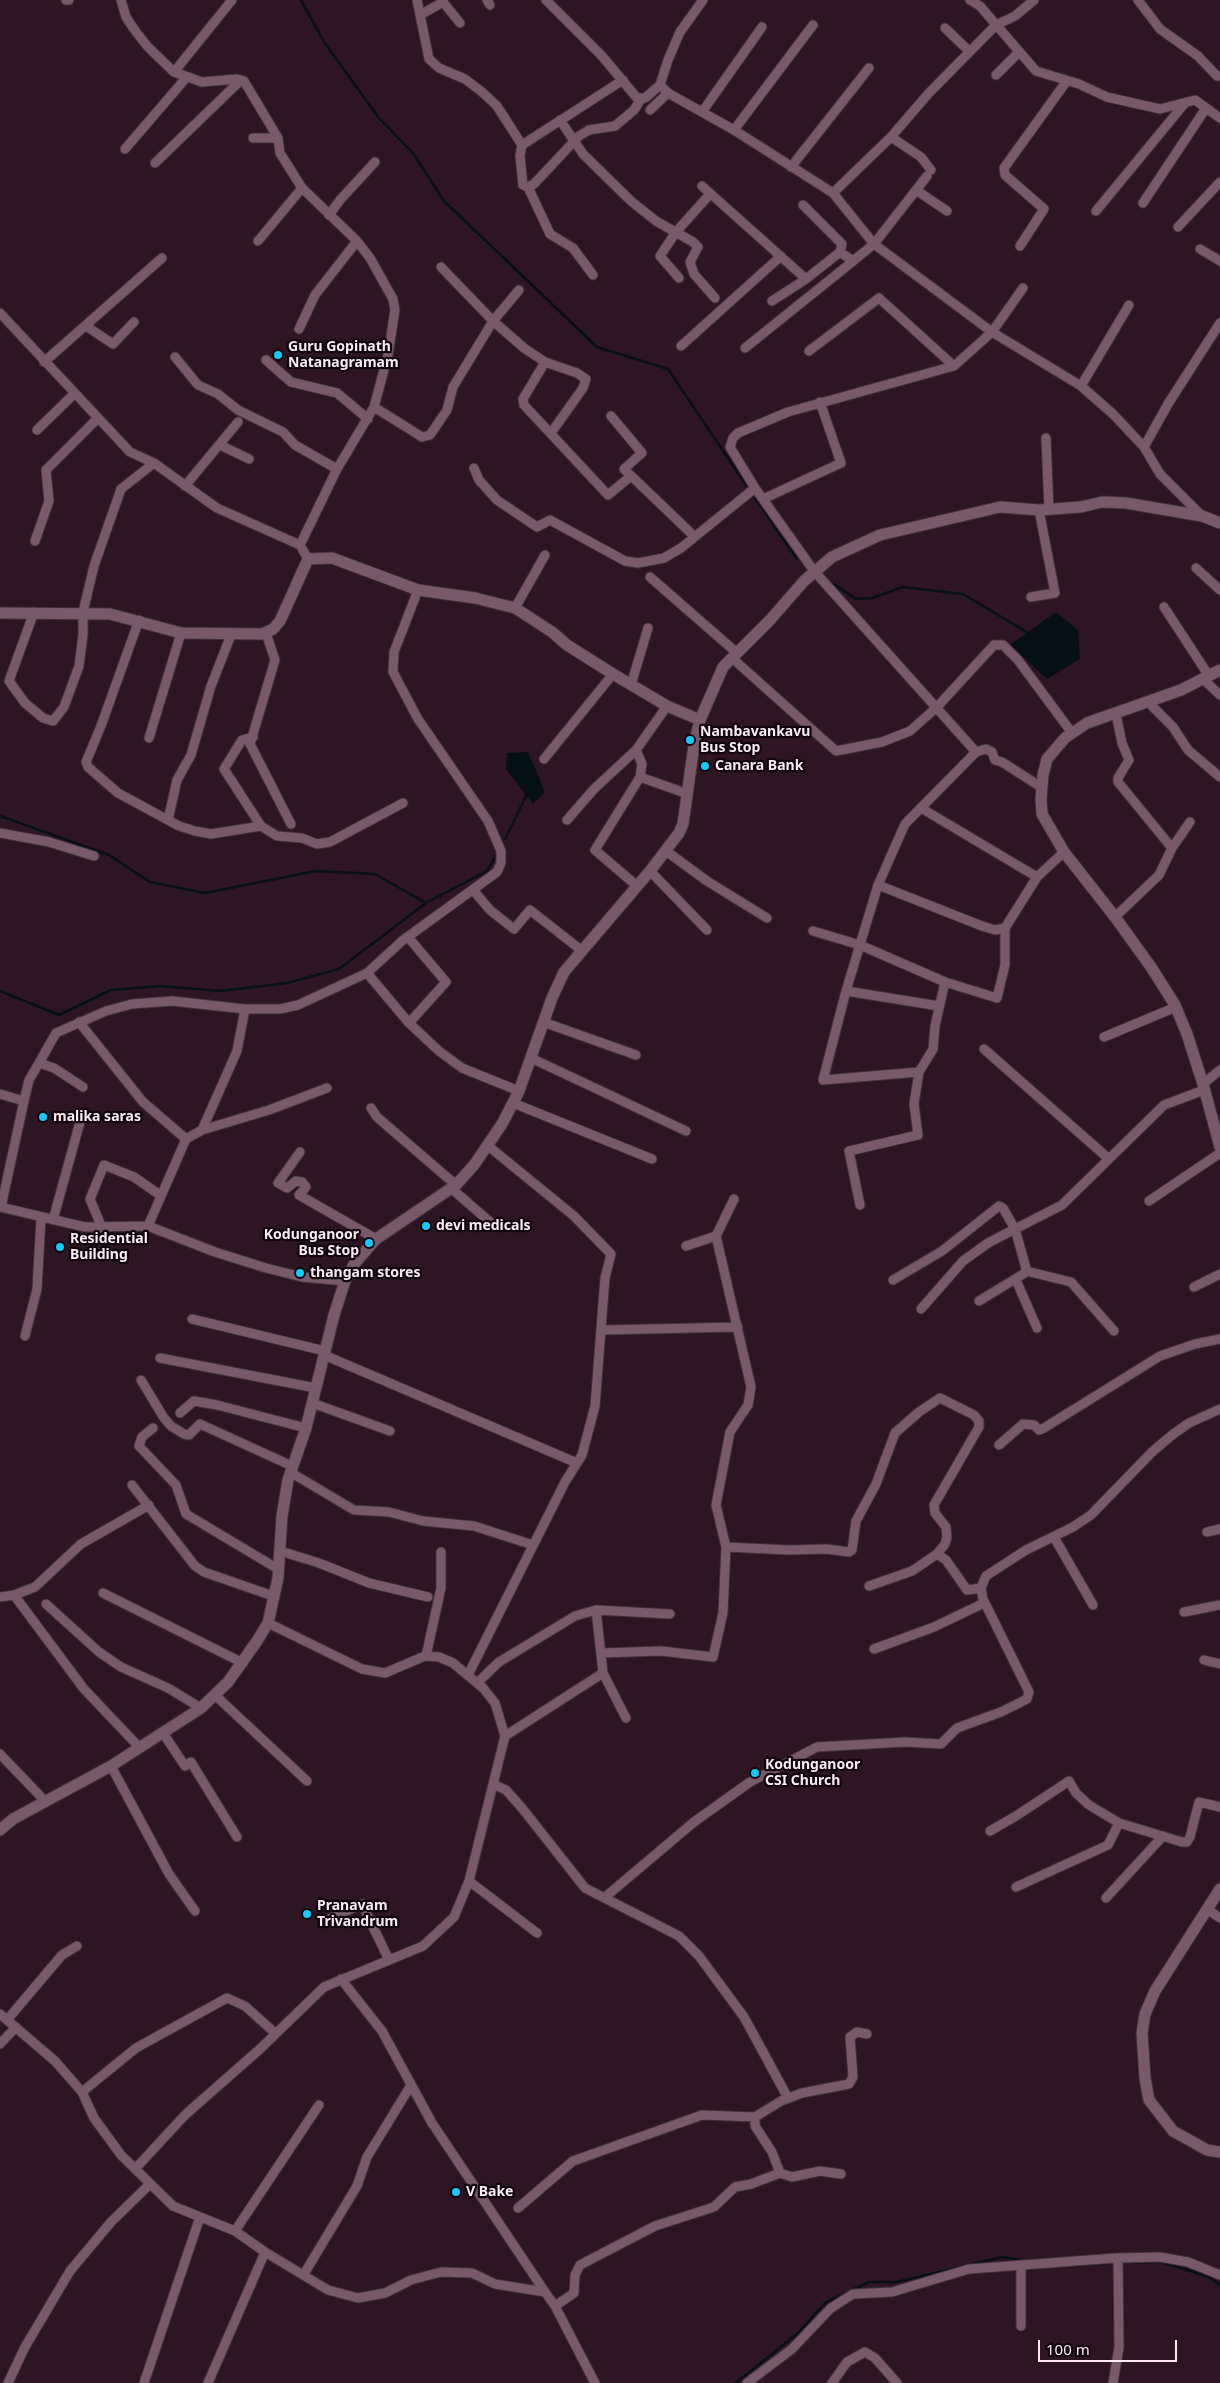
<!DOCTYPE html>
<style>
body{margin:0}
#map{position:relative;width:1220px;height:2383px;overflow:hidden;background:#2d1523;font-family:"Noto Sans",sans-serif}
canvas{display:block}
.scale{position:absolute;left:1038px;top:2340px;width:139px;height:22px;box-sizing:border-box;border:2px solid #fbe9f3;border-top:0;padding-left:6px;font-size:15px;line-height:18px;white-space:nowrap;color:#fbe9f3;-webkit-text-stroke:4px #0f050a;paint-order:stroke}
</style>
<div id="map">
<canvas width="1220" height="2383"></canvas>
<div class="scale">100 m</div>
</div>
<script>
const context = document.querySelector('canvas').getContext('2d');
context.lineJoin = 'round';
function paint(path, color) {
  context.fillStyle = color;
  context.fill(path, 'evenodd');
}
function shape(rows) {
  const path = new Path2D();
  for (const r of rows) {
    path.moveTo(r[0], r[1]);
    for (let i = 2; i < r.length; i += 2) path.lineTo(r[i], r[i + 1]);
  }
  return path;
}
function trace(path, color, width, dash) {
  context.strokeStyle = color;
  context.lineWidth = width;
  context.lineCap = dash ? 'butt' : 'round';
  context.setLineDash(dash || []);
  context.stroke(path);
}
function drawText(font, color, halo, rows, align = 'center') {
  context.font = font + ' "Noto Sans",sans-serif';
  context.lineWidth = 4.5;
  context.setLineDash([]);
  context.textBaseline = 'middle';
  context.strokeStyle = halo;
  context.fillStyle = color;
  for (const [text, x, y, turn = 0] of rows) {
    context.save();
    context.translate(x, y);
    context.rotate((+turn || 0) * Math.PI / 180);
    context.textAlign = isNaN(turn) ? turn : align;
    if (halo) context.strokeText(text, 0, 0);
    context.fillText(text, 0, 0);
    context.restore();
  }
}
paint(shape([
 [1056,612,1078,630,1080,659,1047,679,1010,645],
 [528,752,545,792,533,804,506,769,507,753]
]), '#041015');
trace(shape([
 [301,0,324,42,379,118,413,153,444,201,597,347,668,369,746,485],
 [755,498,797,559],
 [834,584,856,599,872,598,903,587,963,594,1030,634],
 [0,816,109,855,150,882,205,893,316,871,375,874,426,903],
 [505,839,527,794],
 [0,991,59,1015,111,990,160,986,221,991,287,983,339,969,426,903,487,871,496,855],
 [1132,2262,1162,2262,1209,2277,1220,2285],
 [1068,2266,1111,2263],
 [736,2383,798,2333,825,2303,869,2282,897,2282,1002,2257,1022,2260]
]), '#041015', 2.5);
const street = shape([
 [66,0,69,0],
 [121,0,126,17,136,32,148,47,174,72,202,82,237,79,244,81,278,138,280,153,302,188,357,241,370,258,393,299,395,310,388,355,374,407],
 [417,0,429,59,439,68,465,79,482,92,497,106,522,145],
 [487,0,490,5],
 [546,0,602,56,637,98,645,98,660,85],
 [703,0,680,32,668,60,660,85,668,93,734,130,833,193,874,244,927,176],
 [970,0,980,6,1036,71,1079,84,1107,97,1160,109,1195,100,1220,118],
 [1138,0,1160,29,1198,56,1217,76,1220,76],
 [420,15,443,2,460,23],
 [945,28,969,51],
 [174,72,232,0],
 [996,75,1019,52],
 [623,80,522,145,520,156,523,185,528,187,534,184,579,136,589,130,615,126,634,110,641,99],
 [650,110,668,93],
 [702,112,762,27],
 [560,120,583,154,631,201,656,221,693,242,698,247,690,262,694,274,715,298],
 [734,130,813,25],
 [891,137,921,157,931,170],
 [253,138,278,138],
 [125,149,186,78],
 [155,163,241,80],
 [791,167,869,68],
 [702,186,806,279,840,252,853,261,874,244,992,332,1081,386,1113,414,1144,447,1160,474,1202,516],
 [528,187,550,234,573,248,593,275],
 [916,190,947,211],
 [833,193,891,137,928,94,996,25,1015,16,1034,0],
 [1143,203,1206,108],
 [803,205,842,244,840,252],
 [1096,211,1185,103],
 [329,215,340,200,375,162],
 [1178,227,1220,182],
 [258,241,302,188],
 [1020,246,1044,209,1005,175,1004,168,1066,82],
 [1200,249,1220,261],
 [441,267,493,321,519,290],
 [679,278,660,256,676,232,710,194],
 [1023,288,992,332,954,366,788,412,738,433,733,438,730,447,755,488,814,571,976,752,986,749,992,752,995,760,1002,762,1041,787],
 [772,301,806,279],
 [0,313,130,452,154,463,217,508,300,545,308,559],
 [86,326,113,344,134,322],
 [299,329,315,295,357,241],
 [681,346,781,256],
 [745,348,852,262],
 [809,351,879,298,954,366],
 [175,357,198,385,218,394,238,410,283,432,295,445,337,469],
 [266,360,291,382,337,393,368,419],
 [44,362,162,258],
 [545,362,523,399,524,405,608,495,631,476],
 [1081,386,1129,305],
 [611,416,642,453,624,469,695,537],
 [37,430,74,394],
 [1046,438,1049,510],
 [220,445,249,459],
 [1144,447,1168,404,1220,323],
 [474,468,479,480,497,500,537,527,550,520,625,561,638,563,664,558,681,548,755,488],
 [185,486,238,422],
 [763,499,841,463,820,402],
 [35,541,49,501,46,470,98,418],
 [300,545,337,469,374,407,422,437,430,435,447,410,453,387,493,321,524,348,545,362,577,373,586,379,583,388,551,433],
 [1196,568,1220,590],
 [650,577,737,653],
 [1031,597,1055,593,1039,510],
 [1164,607,1209,676],
 [515,608,545,555],
 [34,612,9,681,25,703,43,718,53,721,64,707,79,666,83,635,83,612,94,566,121,489,154,463],
 [139,620,101,726,86,762,88,767,118,793,179,826,195,831,211,834,261,826,277,836,302,838,317,844,330,842,403,803],
 [266,633,275,660,250,744,291,824],
 [732,658,836,751,882,742,910,731,937,707,994,645,1003,645,1018,660,1072,733],
 [1203,679,1220,695],
 [631,685,648,628],
 [1149,703,1173,727,1188,750,1220,777],
 [253,737,242,740,224,769,261,826],
 [149,738,181,633],
 [544,759,613,674],
 [640,777,688,794],
 [921,808,1037,877],
 [168,820,177,780,191,755,211,686,231,635],
 [567,820,594,789,636,750],
 [0,833,49,842,94,856],
 [1172,848,1190,822],
 [666,851,707,881,767,918],
 [650,871,707,930],
 [878,885,982,926,995,930,1005,928],
 [637,886,595,850,640,777,642,764,636,750,667,706],
 [473,890,490,910,514,929,530,910,581,950],
 [1115,917,1159,875,1172,848,1118,782,1118,778,1129,760,1122,743,1116,714],
 [813,931,860,945,945,982,997,998,1005,965,1005,928,1037,877,1064,852],
 [408,937,446,982,409,1023],
 [367,973,409,1023,439,1051,462,1068,519,1091],
 [846,991,939,1006],
 [79,1022,143,1102,186,1139],
 [543,1022,636,1055],
 [1104,1037,1176,1007],
 [984,1049,1109,1159],
 [531,1058,686,1131],
 [39,1063,56,1033,106,1011,132,1004,172,1001,245,1009,280,1009,298,1005,367,973,402,941,497,872,501,863,501,851,488,821,418,719,393,672,394,652,418,590],
 [919,1072,823,1080,846,991,878,885,905,824,976,752],
 [1203,1084,1220,1070],
 [0,1094,24,1101],
 [513,1103,652,1159],
 [371,1108,377,1117,456,1185],
 [202,1130,269,1110,327,1088],
 [300,1152,278,1183,287,1188,296,1181,302,1182,306,1187,299,1195,376,1239],
 [452,1189,490,1222],
 [734,1199,716,1236,751,1387,748,1405,730,1432,716,1505,726,1547,789,1550,827,1549,849,1552,852,1550,856,1521,876,1484,895,1433,919,1412,940,1398,974,1415,979,1421,979,1427,934,1505,935,1513,946,1527,947,1537,945,1544,937,1554],
 [1149,1201,1220,1153],
 [860,1205,849,1151,918,1135,914,1104,919,1072,933,1049,935,1026,945,982],
 [0,1207,85,1227,148,1226,215,1252,266,1268,302,1277,345,1281],
 [1,1207,24,1101,29,1080,39,1063,54,1068,83,1087],
 [53,1220,80,1122],
 [148,1226,186,1139,202,1130,237,1051,245,1009],
 [102,1228,90,1199,104,1165,134,1177,160,1195],
 [686,1246,716,1236],
 [1026,1271,1071,1282,1114,1331],
 [893,1280,942,1251,999,1206,1003,1208,1015,1229,1062,1205,1164,1105,1204,1090],
 [1016,1280,1037,1328],
 [1194,1287,1220,1274],
 [921,1309,963,1261,988,1243,1015,1229,1026,1268,1025,1273,979,1301],
 [192,1319,325,1351],
 [602,1330,738,1327],
 [25,1336,37,1289,41,1218],
 [324,1355,577,1463],
 [160,1358,316,1388],
 [141,1380,164,1418,171,1426,184,1434,189,1435,200,1424,292,1466],
 [312,1403,390,1431],
 [180,1413,194,1401,217,1405,306,1428],
 [153,1428,142,1437,139,1446,176,1485,186,1514,278,1569],
 [999,1445,1023,1424,1034,1425,1039,1430,1044,1428,1160,1356,1195,1344,1220,1339],
 [290,1472,354,1510,389,1512,423,1521,474,1526,533,1545],
 [132,1485,195,1566,204,1572,273,1596],
 [1207,1532,1220,1529],
 [1054,1537,1093,1605],
 [280,1551,319,1563,369,1583,428,1597],
 [869,1586,912,1571,937,1554,946,1560,967,1590,981,1588],
 [103,1593,243,1663],
 [14,1595,84,1689,140,1748],
 [0,1597,14,1595,35,1587,81,1544,149,1505],
 [46,1604,99,1652,121,1667,168,1688,201,1708],
 [1184,1612,1220,1605],
 [268,1623,362,1669,385,1673,425,1656,439,1657,453,1663,483,1688,495,1703,505,1736,603,1673],
 [874,1649,934,1627,984,1603],
 [602,1653,661,1651,713,1657,723,1613,726,1547],
 [426,1656,441,1588,441,1552],
 [1204,1660,1220,1664],
 [468,1675,565,1482,582,1455,595,1406,605,1278,611,1254,574,1216,487,1145],
 [477,1683,499,1662,575,1616,596,1610],
 [216,1696,307,1781],
 [626,1718,603,1673,596,1610,670,1614],
 [163,1733,185,1766,191,1762,237,1837],
 [0,1754,45,1801],
 [111,1766,169,1874,195,1911],
 [493,1784,506,1790,522,1808,585,1888,679,1936,699,1956,744,2017,788,2098],
 [990,1831,1016,1816,1069,1781,1076,1793,1089,1805,1119,1823,1182,1842,1187,1842,1190,1837,1199,1802,1220,1807],
 [469,1881,537,1933],
 [1016,1887,1108,1845,1119,1823],
 [604,1898,694,1822,750,1782,817,1747,905,1742,941,1744,957,1728,1001,1712,1027,1699,1029,1692,983,1599,981,1588,986,1576,1026,1550,1073,1527,1091,1515,1152,1452,1172,1435,1189,1423,1220,1409],
 [1106,1898,1163,1836],
 [1207,1909,1220,1918],
 [331,1918,362,1904,389,1960],
 [341,1979,382,2031,432,2123,545,2292],
 [0,2014,55,2061,82,2092,94,2118,121,2155,173,2206,235,2231,265,2252,328,2290,358,2298,385,2293,411,2280,441,2272,472,2273,495,2284,545,2292,555,2306,595,2383],
 [7,2020,62,1955,77,1946],
 [0,2044,16,2027],
 [82,2092,136,2048,227,1998,245,2006,275,2033],
 [135,2169,185,2115,260,2049,324,1987,423,1946,454,1917,469,1881,505,1736],
 [780,2173,772,2152,755,2126,755,2117,781,2101,802,2093,849,2084,853,2077,850,2037,857,2032,867,2034],
 [518,2208,573,2161,702,2115,755,2117],
 [235,2231,319,2105],
 [304,2274,357,2186,367,2157,411,2085],
 [555,2306,574,2293,575,2275,580,2265,655,2226,714,2207,735,2187,751,2184,780,2173,792,2177,820,2171,841,2174],
 [1021,2326,1021,2265],
 [8,2383,25,2347,70,2271,111,2222,150,2184],
 [144,2383,200,2217],
 [208,2383,265,2252],
 [747,2383,792,2349,831,2308,853,2294,892,2292,969,2269,1116,2258,1160,2257,1188,2262,1220,2275],
 [832,2383,847,2362,865,2352,875,2358,897,2383],
 [1113,2383,1119,2347,1118,2258]
]);
const secondary = shape([
 [0,613,110,614,181,633,262,634,273,629,280,621,308,559,332,558,418,590,475,598,515,608,552,632,567,645,613,674,667,706,700,720,723,667,770,620,804,581,832,557,880,535,1000,507,1039,510,1081,507,1102,502,1126,503,1202,516,1220,523],
 [1220,670,1181,690,1087,723,1065,738,1047,759,1043,775,1041,799,1042,814,1064,852,1115,917,1151,967,1175,1005,1187,1034,1203,1084,1220,1147],
 [0,1830,13,1819,111,1766,201,1708,228,1682,257,1641,268,1623,278,1578,282,1516,288,1480,306,1428,334,1315,345,1281,355,1263,376,1239,456,1185,474,1165,502,1124,519,1091,552,998,564,972,650,871,679,833,683,824,694,745,700,720],
 [1220,1889,1155,1991,1145,2014,1142,2033,1145,2078,1149,2100,1173,2131,1207,2150,1220,2152]
]);
trace(street, '#42303b', 11);
trace(secondary, '#42303b', 13);
trace(street, '#77596a', 9);
trace(secondary, '#77596a', 11);
for (const [x, y, r, color] of [
 [278,355,5,"#12cafb"],
 [690,740,5,"#12cafb"],
 [705,766,5,"#12cafb"],
 [43,1117,5,"#12cafb"],
 [426,1226,5,"#12cafb"],
 [369,1243,5,"#12cafb"],
 [60,1247,5,"#12cafb"],
 [300,1273,5,"#12cafb"],
 [755,1773,5,"#12cafb"],
 [307,1914,5,"#12cafb"],
 [456,2192,5,"#12cafb"]
]) {
  const dot = new Path2D();
  dot.arc(x, y, r, 0, 2 * Math.PI);
  context.fillStyle = color;
  context.fill(dot);
  trace(dot, '#0f050a', 2);
}
drawText('bold 14px', '#fbe9f3', '#0f050a', [
 ["Guru Gopinath",288,347],
 ["Natanagramam",288,363],
 ["Nambavankavu",700,732],
 ["Bus Stop",700,748],
 ["Canara Bank",715,766],
 ["malika saras",53,1117],
 ["devi medicals",436,1226],
 ["Kodunganoor",359,1235,"right"],
 ["Bus Stop",359,1251,"right"],
 ["Residential",70,1239],
 ["Building",70,1255],
 ["thangam stores",310,1273],
 ["Kodunganoor",765,1765],
 ["CSI Church",765,1781],
 ["Pranavam",317,1906],
 ["Trivandrum",317,1922],
 ["V Bake",466,2192]
], 'left');
</script>
